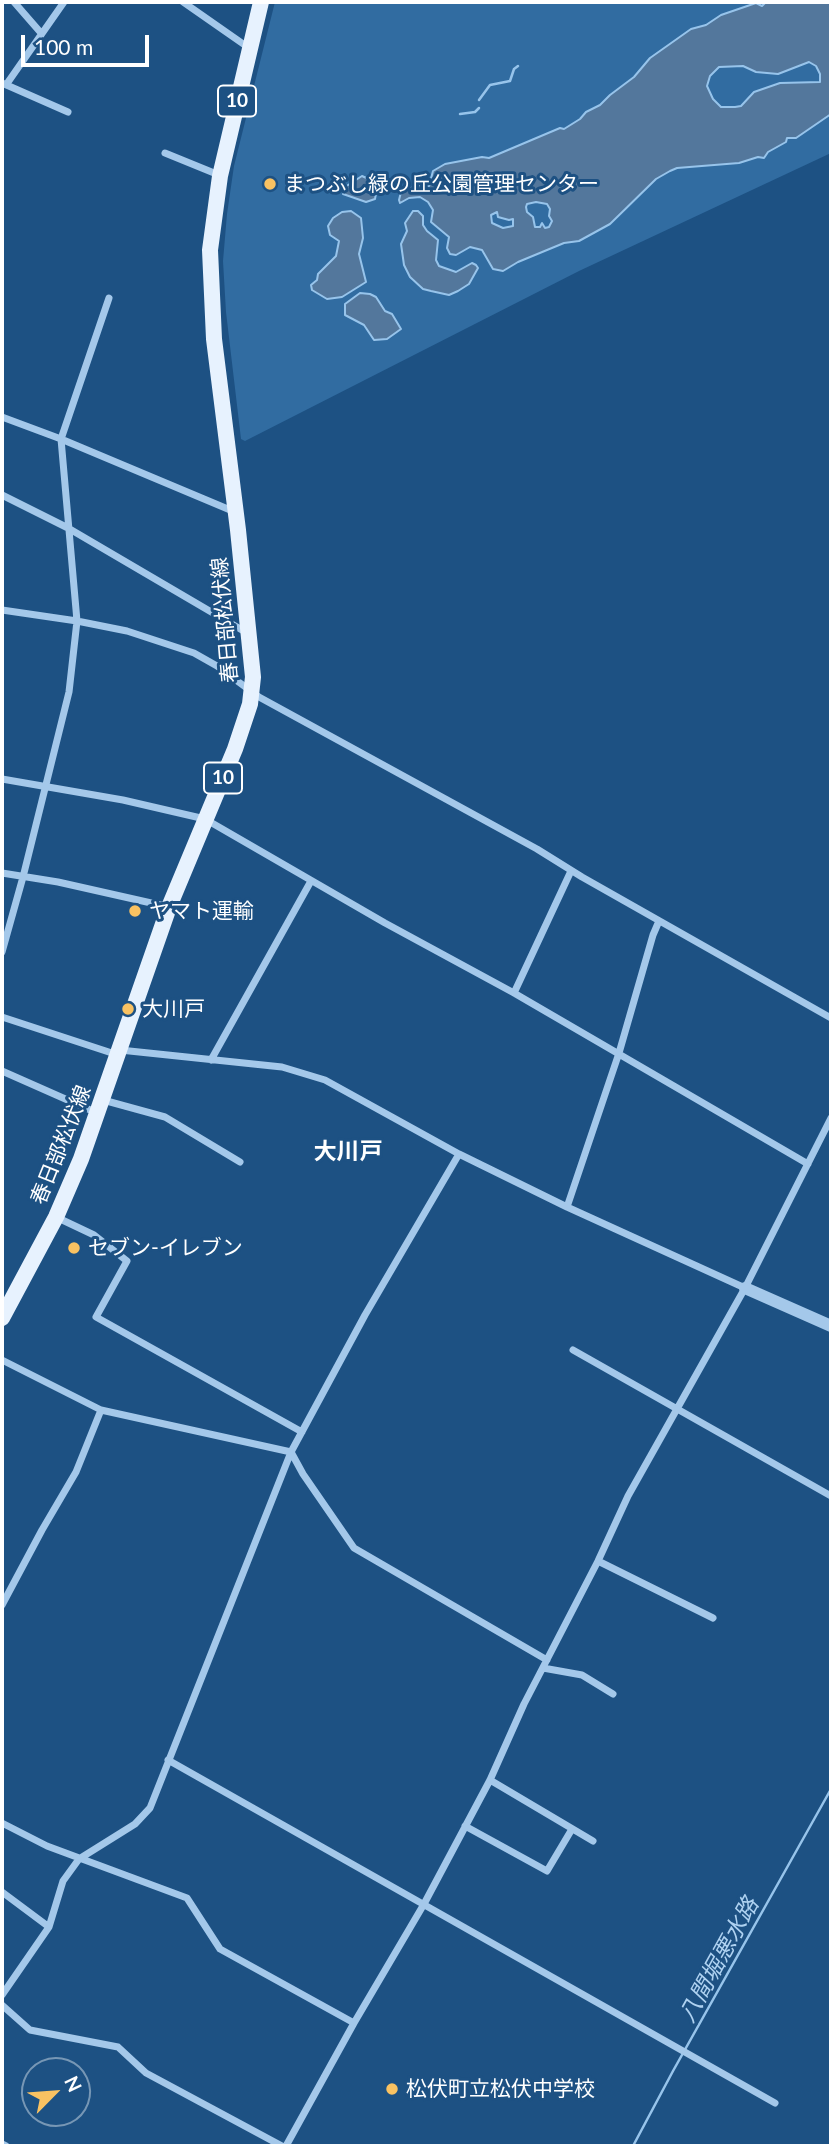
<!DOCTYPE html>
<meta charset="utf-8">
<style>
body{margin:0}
#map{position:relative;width:833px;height:2148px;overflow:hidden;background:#1d5183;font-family:Lato,sans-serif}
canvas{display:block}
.frame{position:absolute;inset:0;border:4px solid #fff;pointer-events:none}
.north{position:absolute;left:21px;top:2057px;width:70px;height:70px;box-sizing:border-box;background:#1d5183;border:2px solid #7797b5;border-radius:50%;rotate:65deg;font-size:19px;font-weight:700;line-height:28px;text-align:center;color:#fff}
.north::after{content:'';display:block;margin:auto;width:24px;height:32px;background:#f9c262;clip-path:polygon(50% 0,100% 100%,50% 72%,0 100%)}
.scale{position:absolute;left:21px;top:35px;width:128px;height:32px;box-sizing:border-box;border:4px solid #fff;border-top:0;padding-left:9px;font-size:21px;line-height:24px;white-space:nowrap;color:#fff;-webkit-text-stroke:5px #1d5183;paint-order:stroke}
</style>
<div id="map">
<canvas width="833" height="2148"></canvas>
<div class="frame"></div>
<div class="north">N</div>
<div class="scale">100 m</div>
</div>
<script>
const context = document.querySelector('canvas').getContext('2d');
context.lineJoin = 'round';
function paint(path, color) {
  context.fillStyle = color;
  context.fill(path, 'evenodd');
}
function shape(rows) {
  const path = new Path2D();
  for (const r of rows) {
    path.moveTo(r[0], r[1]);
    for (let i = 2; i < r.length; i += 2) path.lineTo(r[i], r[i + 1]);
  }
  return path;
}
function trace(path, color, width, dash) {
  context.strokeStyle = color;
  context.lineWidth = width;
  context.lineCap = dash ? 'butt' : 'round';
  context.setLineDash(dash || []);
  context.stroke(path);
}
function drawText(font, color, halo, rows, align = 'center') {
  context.font = font + ' Lato,"Noto Sans JP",sans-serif';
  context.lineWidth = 6;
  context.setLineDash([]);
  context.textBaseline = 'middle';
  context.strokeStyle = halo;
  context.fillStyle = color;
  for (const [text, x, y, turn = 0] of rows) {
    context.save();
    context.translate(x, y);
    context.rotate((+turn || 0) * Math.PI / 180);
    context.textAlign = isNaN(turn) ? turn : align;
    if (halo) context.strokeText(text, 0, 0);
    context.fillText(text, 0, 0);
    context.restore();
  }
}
paint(shape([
 [275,2,831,2,831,153,579,271,245,441,241,439,226,312,223,261,227,214,234,166]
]), '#316ca1');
const water = shape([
 [766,2,831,2,831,114,796,138,787,138,786,142,768,152,764,158,758,157,739,163,677,168,670,171,656,179,610,224,579,241,564,243,518,262,503,271,493,269,482,250,470,247,456,255,450,254,447,248,449,237,431,222,433,210,428,202,420,197,409,198,400,203,399,200,401,192,421,184,429,186,433,171,445,164,482,157,489,158,560,128,564,129,580,119,586,112,600,105,610,95,634,77,650,58,691,29,706,25,721,15,756,3,762,6,766,2],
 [809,62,816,66,820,74,820,82,780,83,754,92,741,106,735,107,721,107,713,99,707,86,710,76,719,67,743,66,756,72,778,74,809,62],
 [536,202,547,204,550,209,549,216,552,221,549,227,545,228,542,223,540,227,535,227,533,217,527,212,526,207,527,204,536,202],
 [497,212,498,217,509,220,513,219,513,226,503,228,492,223,491,215,497,212],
 [362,176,375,182,377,188,375,199,366,202,343,194,345,187,362,176],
 [351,211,361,218,363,238,359,254,366,282,342,297,327,299,312,290,311,285,317,280,318,274,336,256,339,241,330,235,328,226,333,218,342,212,351,211],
 [413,211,418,211,423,216,423,225,427,231,438,240,436,260,439,266,456,272,472,263,476,265,478,268,469,284,458,291,449,295,431,291,423,289,410,277,404,265,401,244,407,231,405,223,413,211],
 [360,293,370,294,376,297,385,311,392,314,401,329,387,339,374,340,364,325,345,315,345,304,360,293]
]);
paint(water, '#53779c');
trace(water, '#97c4eb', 2);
trace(shape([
 [479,100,490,85,510,81,514,69,518,66],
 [460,114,475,112,479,108],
 [633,2146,673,2071,831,1789]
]), '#97c4eb', 2.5);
trace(shape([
 [14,2,41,33],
 [183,2,249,48],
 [2,83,68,112],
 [6,85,64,2],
 [165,153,219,175],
 [2,417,61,439,235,512],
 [2,495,68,528,242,630,249,632],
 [2,610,77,621,127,631,194,653,217,666,259,697,537,849,582,877,831,1018],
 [2,779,123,800,205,819,385,923,514,993,808,1164],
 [2,873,58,882,169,907],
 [2,952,23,877,69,692,77,621,61,439,109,298],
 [514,993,571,871],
 [2,1017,118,1055],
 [120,1050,282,1067,325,1080,459,1154,567,1207,745,1288],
 [211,1060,311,881],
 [2,1071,97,1113],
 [103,1100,165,1117,240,1162],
 [567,1207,619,1053,653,935,659,921],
 [56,1217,94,1235,127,1261,96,1317,302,1432],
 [573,1350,831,1496],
 [2,1360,101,1410,291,1452,303,1474,354,1548,547,1660],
 [598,1561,713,1618],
 [2,1605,42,1530,76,1472,101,1410],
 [543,1668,582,1675,613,1694],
 [168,1760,775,2103],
 [490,1780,593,1841],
 [2,1823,47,1846,187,1898,220,1949,354,2023],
 [465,1826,547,1871,572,1829],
 [2,1892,49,1927],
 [2,1995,49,1927,63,1881,79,1859,135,1824,150,1808,291,1452,365,1315,459,1154],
 [2,2005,30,2030,118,2047,146,2073,282,2146],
 [2,2144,6,2146],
 [286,2146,354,2023,424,1904,490,1780,524,1704,598,1561,628,1496,745,1288,831,1118]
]), '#a4c8ea', 7);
trace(shape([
 [745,1288,831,1326]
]), '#a4c8ea', 12);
trace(shape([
 [2,1318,56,1217,81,1159,169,907,235,749,250,704,253,677,238,530,214,339,210,250,220,176,261,2]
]), '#e7f2fe', 16);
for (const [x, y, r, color] of [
 [270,184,7,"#f9c262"],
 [135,911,7,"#f9c262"],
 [128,1009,7,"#f9c262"],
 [74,1248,7,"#f9c262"],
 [392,2089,7,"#f9c262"]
]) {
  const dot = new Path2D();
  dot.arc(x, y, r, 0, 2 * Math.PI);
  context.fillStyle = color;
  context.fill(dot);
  trace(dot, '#1d5183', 2.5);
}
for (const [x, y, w] of [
 [237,101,38],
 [223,778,38]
]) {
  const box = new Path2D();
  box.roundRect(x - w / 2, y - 15.5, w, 31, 5);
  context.fillStyle = '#1d5183';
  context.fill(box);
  trace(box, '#fff', 2);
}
drawText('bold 19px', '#fff', null, [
 ["10",237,101],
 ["10",223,778]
]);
drawText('21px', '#fff', '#1d5183', [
 ["まつぶし緑の丘公園管理センター",284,184],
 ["ヤマト運輸",149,911],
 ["大川戸",142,1009],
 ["セブン-イレブン",88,1248],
 ["松伏町立松伏中学校",406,2089]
], 'left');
drawText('21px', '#fff', '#1d5183', [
 ["春日部松伏線",225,620,-95],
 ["春日部松伏線",61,1145,-68]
]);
drawText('bold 23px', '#fff', '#1d5183', [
 ["大川戸",348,1152]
]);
drawText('italic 23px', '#afd2f1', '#1d5183', [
 ["八間堀悪水路",719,1960,-61]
]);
</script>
